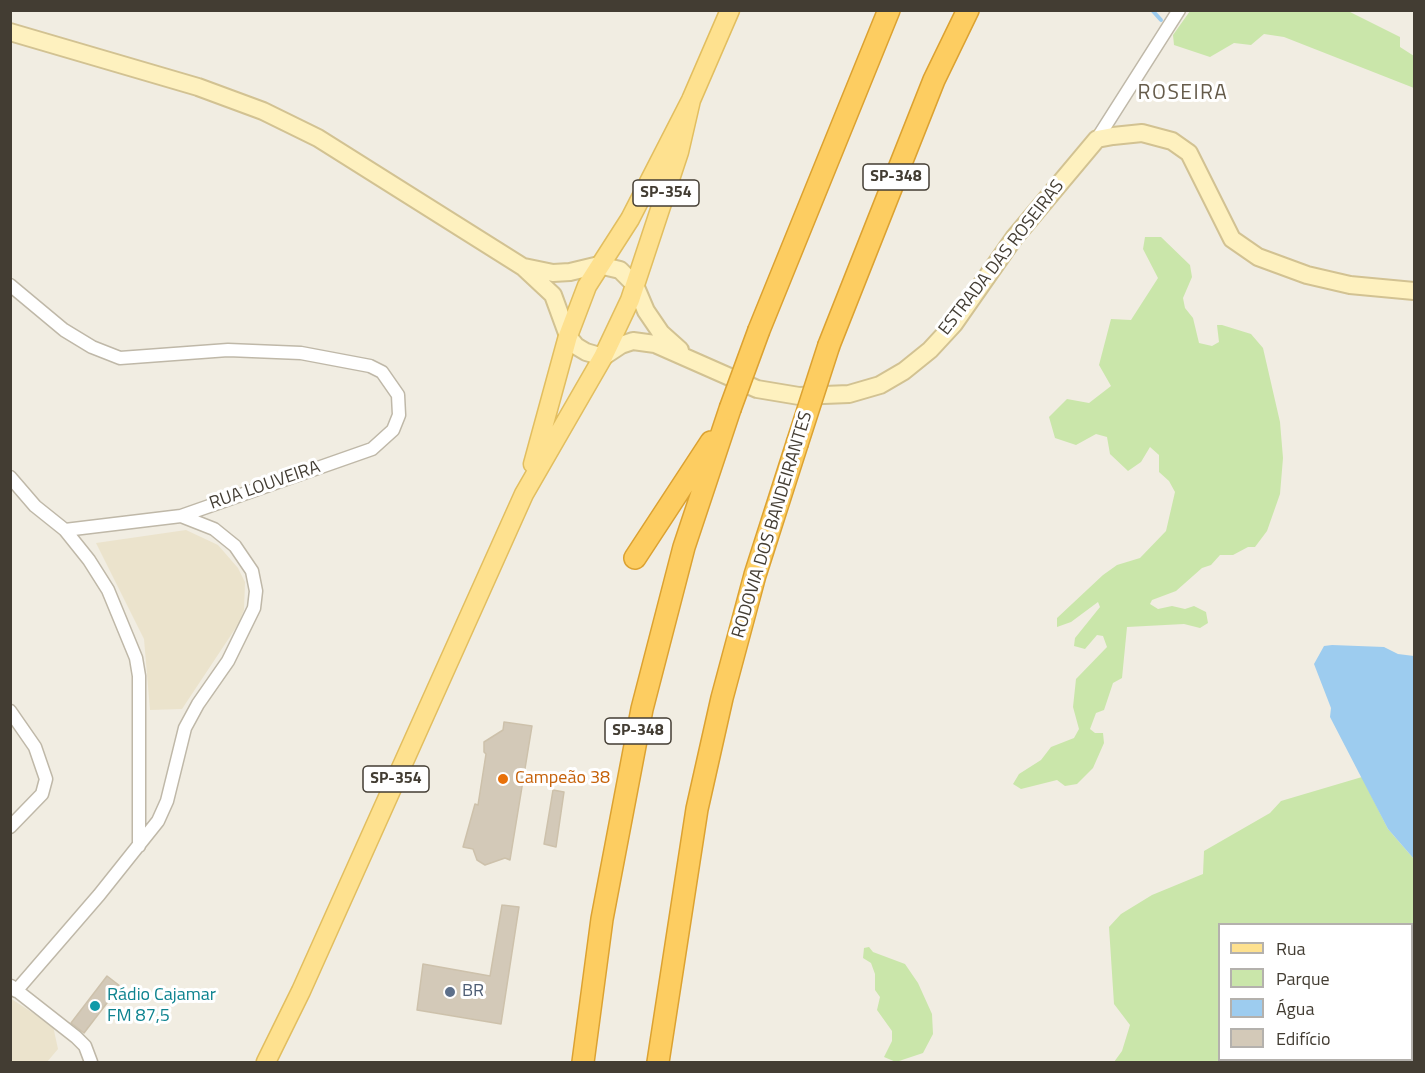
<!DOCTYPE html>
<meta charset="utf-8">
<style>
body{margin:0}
#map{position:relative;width:1425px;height:1073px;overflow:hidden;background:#f1ede2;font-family:"Titillium Web",sans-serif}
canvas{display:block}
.frame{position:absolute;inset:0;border:12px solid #433d33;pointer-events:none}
.legend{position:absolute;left:1218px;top:923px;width:195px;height:138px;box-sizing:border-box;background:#fff;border:2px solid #b4b1ad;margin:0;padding:8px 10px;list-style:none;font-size:18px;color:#433d33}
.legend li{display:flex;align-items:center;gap:12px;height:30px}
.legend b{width:30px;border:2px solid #b4b1ad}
</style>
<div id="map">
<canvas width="1425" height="1073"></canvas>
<div class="frame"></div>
<ul class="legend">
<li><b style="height:8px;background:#fee18f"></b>Rua</li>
<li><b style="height:16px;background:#cae6aa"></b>Parque</li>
<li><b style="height:16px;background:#9dccef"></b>Água</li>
<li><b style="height:16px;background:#d3c9b8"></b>Edifício</li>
</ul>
</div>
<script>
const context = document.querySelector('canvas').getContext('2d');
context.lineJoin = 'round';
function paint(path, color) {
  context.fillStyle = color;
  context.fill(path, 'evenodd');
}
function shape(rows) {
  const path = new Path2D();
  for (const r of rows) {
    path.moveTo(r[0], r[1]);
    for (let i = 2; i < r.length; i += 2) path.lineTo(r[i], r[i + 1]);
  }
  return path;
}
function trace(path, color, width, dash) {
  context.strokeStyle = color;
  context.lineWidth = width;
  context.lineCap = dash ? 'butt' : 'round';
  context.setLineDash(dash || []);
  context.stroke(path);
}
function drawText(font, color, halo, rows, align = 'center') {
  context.font = font + ' "Titillium Web",sans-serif';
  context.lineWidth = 6;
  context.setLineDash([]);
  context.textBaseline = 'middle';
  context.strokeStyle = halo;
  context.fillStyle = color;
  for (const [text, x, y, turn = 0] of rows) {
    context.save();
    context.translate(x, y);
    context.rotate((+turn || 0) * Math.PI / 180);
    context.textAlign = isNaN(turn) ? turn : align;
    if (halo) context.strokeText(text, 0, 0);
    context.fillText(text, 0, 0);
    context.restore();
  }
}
paint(shape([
 [186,530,218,545,238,568,245,582,244,610,239,623,182,709,150,710,144,639,96,543],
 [10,998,53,1026,58,1049,47,1062,11,1062]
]), '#ebe3cc');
paint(shape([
 [1190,11,1348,11,1400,37,1400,47,1414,56,1414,88,1284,37,1264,34,1251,45,1234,43,1210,57,1174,45,1173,35],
 [1145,237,1161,237,1190,265,1192,277,1183,298,1185,308,1193,318,1199,343,1212,346,1219,342,1217,325,1222,325,1251,334,1263,348,1280,422,1283,458,1280,494,1267,531,1255,547,1248,547,1233,555,1220,555,1211,565,1202,568,1176,591,1152,600,1150,604,1158,609,1172,606,1185,609,1194,606,1206,612,1208,623,1200,628,1184,624,1127,627,1122,678,1113,683,1104,710,1096,713,1090,729,1095,733,1103,733,1104,743,1093,768,1077,784,1065,786,1057,780,1021,789,1013,784,1019,774,1041,760,1051,747,1074,738,1079,729,1073,707,1076,679,1107,647,1103,636,1097,635,1085,649,1074,646,1075,638,1100,607,1098,602,1071,622,1057,627,1057,618,1103,575,1117,565,1140,558,1166,531,1175,492,1169,481,1159,472,1159,455,1150,447,1141,462,1128,471,1110,454,1107,437,1096,434,1076,445,1055,438,1049,417,1067,399,1089,403,1111,386,1099,365,1111,319,1131,320,1158,278,1143,249],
 [1362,777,1388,829,1414,859,1414,1062,1114,1062,1122,1051,1130,1025,1114,1004,1109,927,1121,914,1152,895,1203,874,1204,851,1270,813,1281,801],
 [1220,924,1412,924,1412,1060,1220,1060],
 [869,947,873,952,905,964,918,983,932,1014,933,1034,923,1053,896,1062,884,1057,892,1041,892,1031,877,1010,880,997,875,990,875,974,871,963,863,958,864,948]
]), '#cae6aa');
paint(shape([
 [1332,645,1384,647,1398,654,1414,656,1414,859,1388,829,1330,717,1331,708,1314,664,1324,646]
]), '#9dccef');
trace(shape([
 [1152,10,1161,20]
]), '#9dccef', 4);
const building = shape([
 [504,722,532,726,510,860,505,858,485,865,477,860,473,849,463,847,475,804,478,805,486,754,484,752,484,742,503,730,504,722],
 [553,790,564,792,556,847,544,844,553,790],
 [502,905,519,907,501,1024,417,1010,423,964,490,976,502,905],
 [107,976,120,986,84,1033,71,1023,107,976]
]);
paint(building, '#d3c9b8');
trace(building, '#cdc1ab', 1.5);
const street = shape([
 [1097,139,1179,10],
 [10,285,64,330,92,347,120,358,228,350,301,353,370,366,382,372,398,395,399,415,393,430,372,449,181,516,65,530],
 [10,477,35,506,65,530,89,560,108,590,136,658,139,676,139,846],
 [10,711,35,747,46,779,42,794,10,827],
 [11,986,76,1037,85,1046,91,1062],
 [16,991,99,895,158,821,167,801,185,728,198,704,228,661,254,608,256,591,252,571,235,546,214,529,181,516]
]);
const secondary = shape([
 [10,32,198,87,263,111,318,138,523,267,553,295,568,336,576,346,586,352,603,357,621,345,633,341,655,344,757,389,799,396,849,394,880,385,904,371,930,350,954,324,1014,238,1097,139,1113,136,1142,133,1172,141,1189,153,1232,239,1258,257,1307,275,1350,285,1414,291],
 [524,267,553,273,570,272,599,265,620,270,635,285,646,311,661,333,680,350]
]);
const primary = shape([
 [533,464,568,336,587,286,630,219,691,100,730,10],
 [266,1062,301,991,524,494,603,357,630,300,679,152,691,100]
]);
const highway = shape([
 [759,330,889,10],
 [829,345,934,80,968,10],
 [635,558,711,442],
 [583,1062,602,919,642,709,684,547,730,409],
 [658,1062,697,809,722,698,755,575,797,444]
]);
trace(street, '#bfb8a8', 15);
trace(secondary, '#d2c292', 20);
trace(primary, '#e2be5f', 21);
trace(highway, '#dca231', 24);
trace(street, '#fff', 12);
trace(secondary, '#fef1bf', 16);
trace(primary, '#fee18f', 18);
trace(highway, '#fdcd61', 21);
const highwayBridge = shape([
 [730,409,759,330],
 [797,444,829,345]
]);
trace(highwayBridge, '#dca231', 24, []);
trace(highwayBridge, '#fdcd61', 21);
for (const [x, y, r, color] of [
 [503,779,6,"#e8710a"],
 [450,992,6,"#5c6f8a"],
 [95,1006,6,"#0f9aa8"]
]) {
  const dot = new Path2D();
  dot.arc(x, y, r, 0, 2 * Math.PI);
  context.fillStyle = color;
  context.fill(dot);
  trace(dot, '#fff', 2);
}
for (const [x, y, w] of [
 [896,177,66],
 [666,193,66],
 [638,731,66],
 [396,779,66]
]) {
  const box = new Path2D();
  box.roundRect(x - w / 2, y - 13, w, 26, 4.5);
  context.fillStyle = '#fff';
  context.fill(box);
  trace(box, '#433d33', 1.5);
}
drawText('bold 16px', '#433d33', null, [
 ["SP-348",896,177],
 ["SP-354",666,193],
 ["SP-348",638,731],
 ["SP-354",396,779]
]);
drawText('18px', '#433d33', '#fff', [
 ["ESTRADA DAS ROSEIRAS",1002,258,-52],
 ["RUA LOUVEIRA",265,486,-19],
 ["RODOVIA DOS BANDEIRANTES",773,525,-73]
]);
drawText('18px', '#c56008', '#fff', [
 ["Campeão 38",515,779]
], 'left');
drawText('18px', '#4e5e75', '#fff', [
 ["BR",462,992]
], 'left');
drawText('18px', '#0d838f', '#fff', [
 ["Rádio Cajamar",107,996],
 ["FM 87,5",107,1017]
], 'left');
context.letterSpacing = '1.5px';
drawText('21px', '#655b4a', '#fff', [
 ["ROSEIRA",1183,94]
]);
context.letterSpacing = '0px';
</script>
